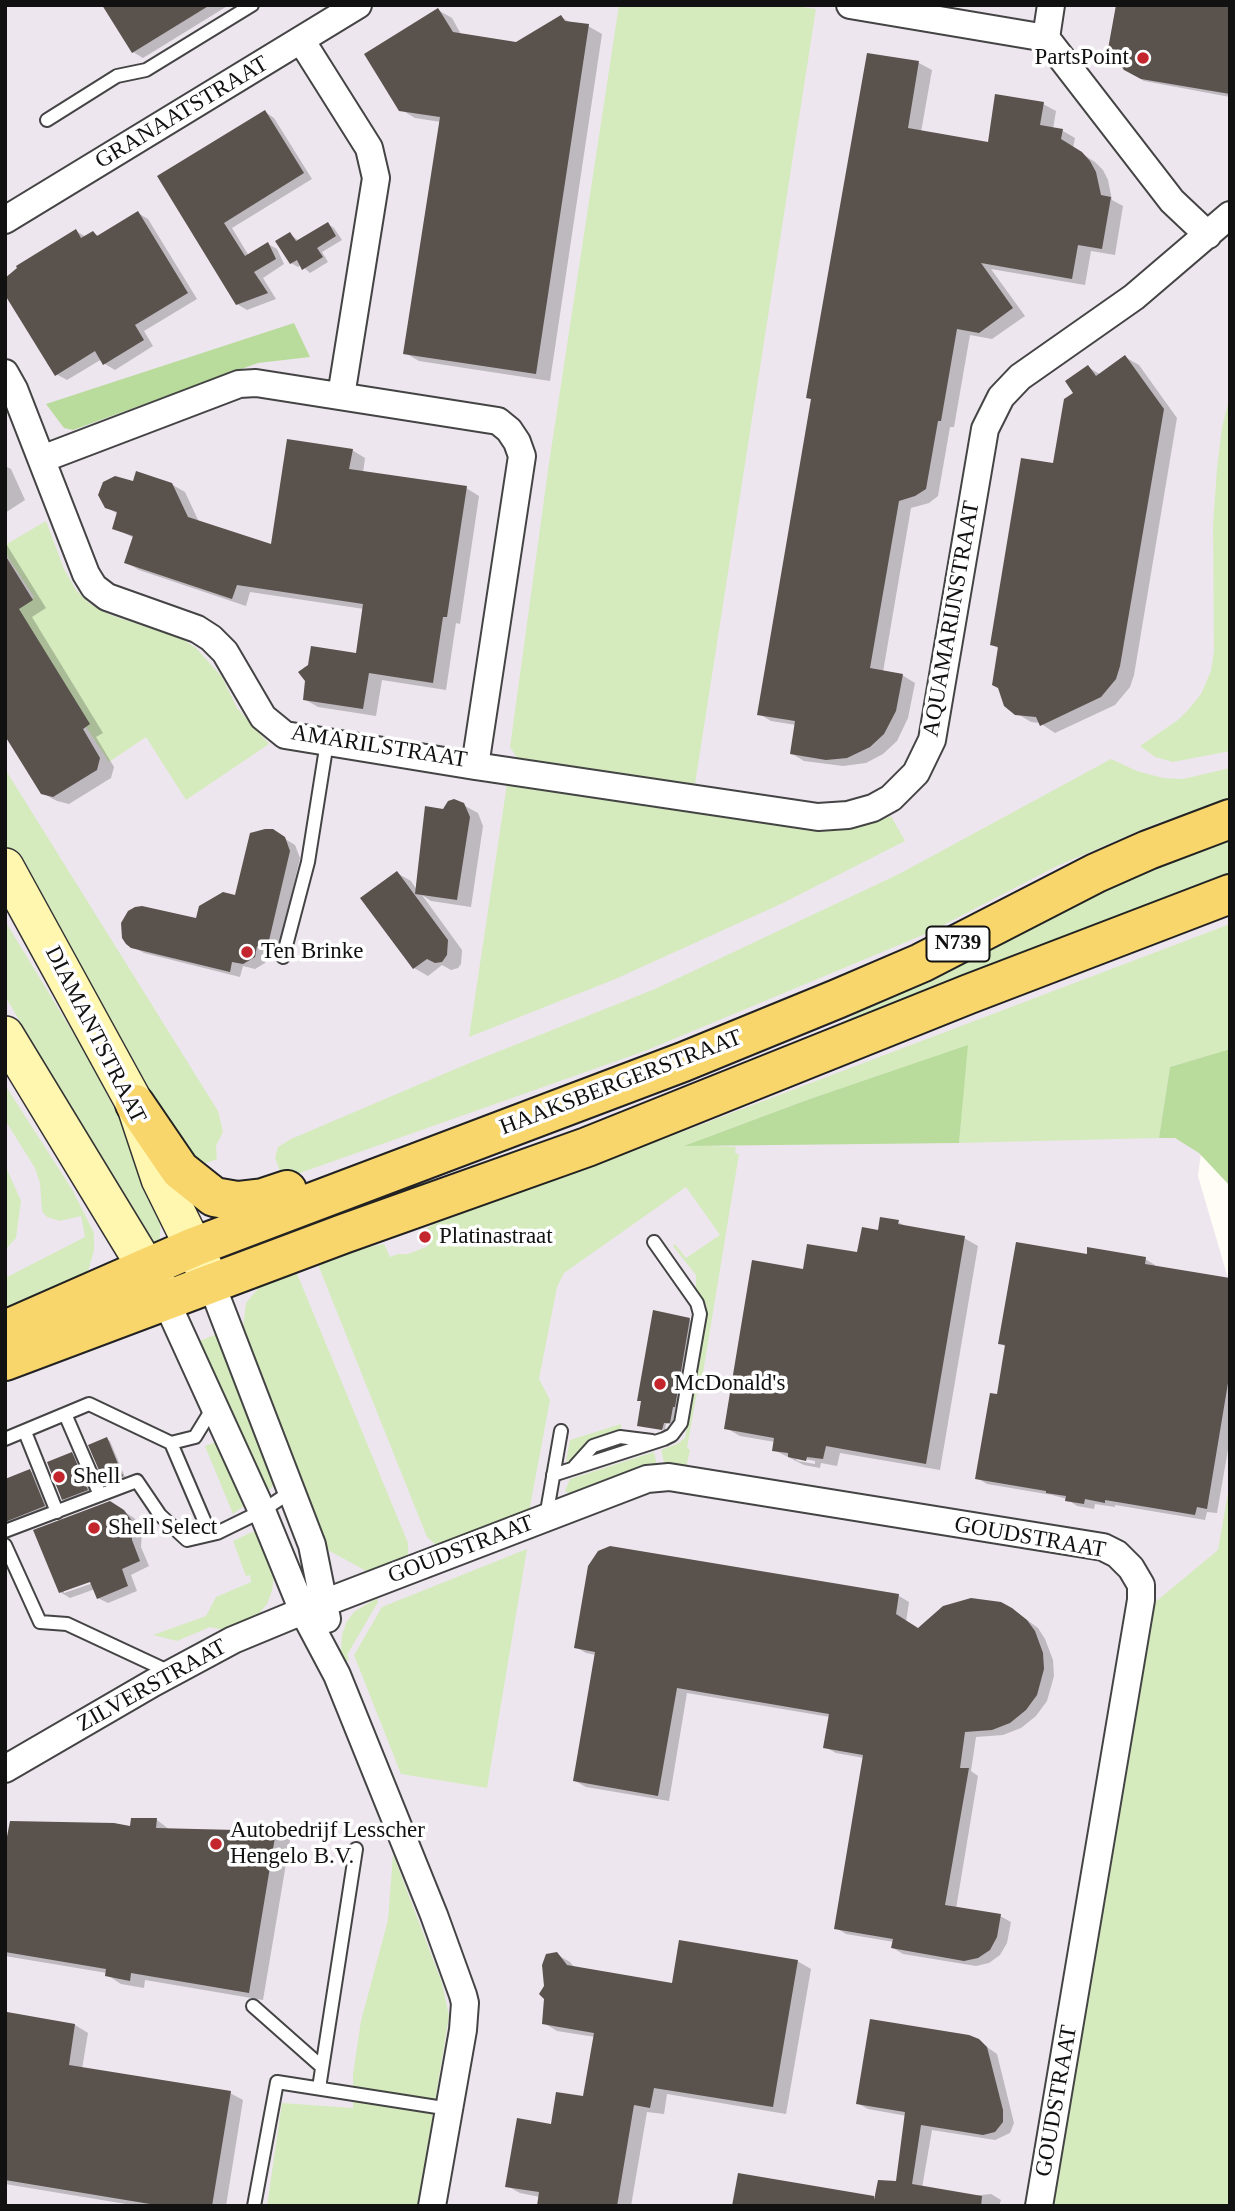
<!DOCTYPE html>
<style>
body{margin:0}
#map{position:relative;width:1235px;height:2211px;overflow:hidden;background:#fffdf5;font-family:Georgia,serif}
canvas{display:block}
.frame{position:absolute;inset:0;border:7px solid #111;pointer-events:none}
</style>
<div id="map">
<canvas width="1235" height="2211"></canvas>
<div class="frame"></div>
</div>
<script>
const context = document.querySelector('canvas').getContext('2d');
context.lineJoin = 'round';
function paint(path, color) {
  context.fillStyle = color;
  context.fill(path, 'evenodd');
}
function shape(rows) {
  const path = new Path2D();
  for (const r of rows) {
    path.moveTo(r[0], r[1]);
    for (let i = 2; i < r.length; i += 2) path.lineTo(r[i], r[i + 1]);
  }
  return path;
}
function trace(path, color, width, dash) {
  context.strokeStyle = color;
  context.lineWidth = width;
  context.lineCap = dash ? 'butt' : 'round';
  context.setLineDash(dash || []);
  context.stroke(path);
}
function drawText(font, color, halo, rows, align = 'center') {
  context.font = font + ' Georgia,serif';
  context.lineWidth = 7;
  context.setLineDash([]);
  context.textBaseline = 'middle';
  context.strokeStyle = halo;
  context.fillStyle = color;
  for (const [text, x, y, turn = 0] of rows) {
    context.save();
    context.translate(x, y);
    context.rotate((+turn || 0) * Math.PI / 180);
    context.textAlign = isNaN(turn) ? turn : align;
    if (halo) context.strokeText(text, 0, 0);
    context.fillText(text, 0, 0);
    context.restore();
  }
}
paint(shape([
 [5,5,1230,5,1230,932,1198,1176,1230,1285,1230,1856,1101,2206,5,2206]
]), '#eee6ef');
paint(shape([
 [619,5,787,5,816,9,695,784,525,762,518,759,510,747,549,463],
 [1230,396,1230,751,1173,762,1155,757,1140,746,1178,720,1189,709,1201,694,1211,671,1214,651,1213,525,1217,468,1222,427],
 [46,521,64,569,76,590,90,604,108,614,182,639,196,648,222,677,237,708,269,744,186,800,146,737,109,762,11,612,34,597,5,553,5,545],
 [1111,759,1137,771,1163,778,1183,779,1230,768,1230,798,1153,825,1057,866,930,932,645,1051,283,1179,275,1158,278,1147,291,1139,467,1064,655,989,899,874],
 [5,769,218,1111,223,1132,216,1146,217,1159,198,1166,173,1138,5,851],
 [507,784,840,827,870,824,891,816,905,841,783,903,613,980,469,1037],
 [1230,836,1230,883,837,1025,880,1000,1136,870],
 [5,921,92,1064,151,1182,161,1219,159,1247,154,1247,120,1192,5,996],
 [1230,924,1230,1049,1170,1067,1159,1138,959,1143,967,1046,807,1100,687,1145,736,1147,735,1153,739,1154,700,1391,697,1392,687,1448,690,1450,686,1468,665,1466,661,1450,677,1444,685,1438,707,1306,696,1291,696,1275,673,1246,675,1244,686,1258,720,1235,686,1187,564,1273,557,1287,539,1379,550,1400,529,1512,436,1545,427,1537,315,1257,384,1244,390,1257,398,1254,408,1254,426,1247,431,1242,427,1228,450,1215,613,1158],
 [5,1085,73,1191,94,1233,94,1251,88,1271,74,1288,5,1317,5,1278,85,1237,81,1216,60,1221,47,1217,42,1211,40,1183,35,1168,5,1120],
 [5,1165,21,1201,16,1238,5,1250],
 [293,1264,408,1543,408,1557,370,1573,326,1549,246,1346,243,1328,246,1303,272,1272],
 [217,1334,274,1485,261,1498,197,1342],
 [621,1424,621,1430,594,1439,571,1462,566,1461,570,1440],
 [213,1443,219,1443,245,1499,245,1505,233,1514,205,1446],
 [654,1452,657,1466,636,1470,572,1495,565,1491,570,1479],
 [1230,1481,1230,2206,1051,2206,1153,1604,1218,1550],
 [252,1532,257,1533,260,1538,270,1561,274,1576,272,1591,267,1604,255,1618,225,1630,210,1627,177,1641,153,1635,206,1616,216,1597,251,1582,250,1575,246,1576,233,1541],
 [527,1549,487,1788,401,1774,354,1655,382,1607],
 [377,1598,378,1602,347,1655,349,1660,344,1662,341,1652,342,1635,346,1623,354,1612],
 [393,1854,442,1983,449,2016,418,2206,267,2206,282,2103,353,2108,353,2074,361,2021,388,1920]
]), '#d5ebbd');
paint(shape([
 [294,323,310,357,258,363,73,430,64,428,46,404],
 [968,1045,959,1143,684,1146,807,1100],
 [1230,1049,1230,1186,1199,1153,1175,1138,1159,1138,1170,1067]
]), '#b9dc9c');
paint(shape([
 [104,5,229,5,143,58,133,52],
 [1230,5,1230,97,1144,81,1132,74,1117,52,1110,48],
 [438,10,452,18,462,36,516,44,561,17,573,24,588,26,602,34,550,381,419,361,405,353,441,122,415,118,400,109],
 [869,55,919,63,932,70,921,132,989,144,1043,104,1056,111,1053,129,1063,131,1075,138,1073,148,1095,162,1103,170,1108,180,1112,200,1123,206,1115,255,1091,251,1085,285,991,269,1025,316,992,339,970,335,954,427,950,427,938,496,929,503,911,508,883,672,902,675,915,683,908,718,897,741,883,754,866,763,843,766,804,761,791,753,796,725,771,721,759,714,812,400,808,397],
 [265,112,274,118,312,179,232,228,249,256,268,244,277,249,284,264,263,278,276,299,247,310,237,304,159,177],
 [138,213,148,219,197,299,144,331,153,346,115,370,105,364,102,359,67,380,56,374,76,231,86,237,93,233,99,236],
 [328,224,334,228,342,240,322,252,328,262,310,273,301,265,298,267,291,263,290,234,299,241],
 [1125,357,1139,365,1177,418,1134,675,1130,687,1115,705,1055,733,1040,723,1031,722,1016,713,999,649,992,644,1054,465,1075,393,1088,367,1101,375],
 [352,450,365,458,363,473,466,488,479,496,460,624,456,623,446,690,382,680,376,716,318,707,304,699,357,655,364,609,250,592,246,606,139,570,126,562,134,538,114,528,118,514,106,507,134,483,171,484,185,492,199,522,272,547],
 [5,466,11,469,25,500,5,513],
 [5,542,46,608,32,617,103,733,96,737,114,767,111,778,69,804,57,801,42,793,5,733],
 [463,805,478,813,483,826,471,907,431,901,422,895,462,950,461,964,458,968,451,970,442,965,428,976,414,968,397,873,411,881,417,890,443,811],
 [272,831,295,845,300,858,278,953,268,951,265,963,255,969,243,966,240,977,144,953,133,947,198,920,236,897],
 [898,1222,909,1228,964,1238,978,1246,940,1470,840,1453,837,1466,821,1463,820,1468,804,1465,774,1450,775,1442,740,1436,726,1428,804,1271,859,1254,880,1232],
 [794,1457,815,1461,815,1464,798,1461],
 [1088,1256,1145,1259,1155,1265,1155,1267,1230,1280,1230,1438,1217,1513,1207,1512,1205,1520,1115,1505,1115,1507,1095,1504,1094,1509,1077,1506,1067,1499,1052,1495,987,1484,977,1478,998,1396,1006,1347,1000,1343],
 [654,1312,693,1321,677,1407,676,1407,673,1424,666,1424,665,1430,639,1425],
 [107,1439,110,1441,125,1477,109,1484,106,1482],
 [72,1454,74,1455,90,1491,66,1501,63,1499],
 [30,1471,33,1472,47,1508,5,1524,5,1481],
 [120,1509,134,1518,142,1528,141,1547,149,1566,131,1575,137,1591,108,1603,98,1598,95,1589,70,1598,60,1592],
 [98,1578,99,1581,64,1593,64,1589],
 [899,1596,909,1602,906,1622,919,1630,1012,1609,1038,1628,1045,1639,1053,1660,1054,1676,1047,1701,1036,1716,1021,1728,1003,1735,976,1737,971,1771,978,1776,956,1909,1000,1916,1011,1922,1007,1943,1000,1955,989,1963,976,1966,903,1954,893,1948,894,1942,846,1934,836,1928,864,1758,836,1753,825,1747,830,1717,687,1693,669,1801,586,1787,575,1781,596,1655,586,1653,576,1647],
 [157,1820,170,1830,276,1832,290,1840,263,2000,145,1980,144,1988,121,1984,107,1975,107,1973,5,1956,5,1857,131,1828],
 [556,1954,570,1962,575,1968,673,1985,797,1961,811,1969,786,2114,667,2094,664,2114,647,2112,631,2206,539,2206,540,2197,520,2193,507,2186,584,2098,595,2037,557,2031,544,2023],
 [75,2025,88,2033,82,2069,230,2093,243,2100,226,2206,138,2206,5,2184,5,2038],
 [978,2041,997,2054,1014,2123,1010,2133,995,2140,932,2130,922,2188,971,2196,991,2194,1001,2200,999,2206,734,2206,739,2175,876,2198,897,2183,907,2116,868,2109,857,2103]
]), '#0003');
paint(shape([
 [102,5,210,5,132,53],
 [1116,5,1230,5,1230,94,1141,79,1124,70,1117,60,1115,50,1108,49],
 [438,8,453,32,516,42,561,15,565,21,589,24,536,374,403,354,440,117,399,111,364,54],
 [867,53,919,61,908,128,988,142,995,94,1044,102,1040,125,1063,129,1061,139,1082,152,1090,161,1096,172,1101,195,1111,197,1102,249,1078,245,1072,279,981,263,1013,308,979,333,957,329,941,421,938,421,926,489,915,496,899,501,870,668,903,674,896,711,884,734,870,747,847,758,826,760,790,754,795,721,757,715,811,399,806,398],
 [265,110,304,173,224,223,245,256,268,242,276,259,254,272,268,293,236,305,157,176],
 [138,211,188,293,135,325,144,340,103,365,95,351,55,376,5,295,5,278,17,268,16,266,76,229,81,238,93,231,97,236],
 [328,222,336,236,317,248,323,257,302,270,297,260,290,264,275,241,290,232,296,241],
 [1125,355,1164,409,1120,666,1116,679,1101,697,1040,726,1036,717,1015,715,1004,706,998,688,992,685,998,647,990,645,1021,458,1053,463,1064,399,1073,393,1065,381,1088,365,1096,376],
 [287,439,353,449,349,469,467,486,447,617,443,617,433,683,369,673,363,709,303,700,305,681,298,672,308,665,311,646,356,653,363,604,237,585,232,599,124,563,133,536,112,529,117,512,105,508,98,495,103,482,115,476,133,481,136,471,172,483,188,517,271,544],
 [5,555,33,600,19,609,90,724,83,729,100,758,97,770,53,797,41,794,5,736],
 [454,799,464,803,470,817,457,900,415,894,425,806,443,809,448,801],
 [265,829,273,829,285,837,290,851,267,949,257,946,255,957,243,964,232,962,230,972,131,948,126,944,122,938,121,923,128,911,135,907,142,906,196,918,199,906,223,892,235,895,250,833],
 [397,871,448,940,447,955,442,962,435,963,427,959,413,969,360,898],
 [880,1217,899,1220,898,1224,965,1236,926,1464,826,1446,823,1459,807,1457,806,1461,788,1457,788,1453,772,1451,774,1438,724,1429,752,1260,803,1269,807,1244,857,1252,862,1227,878,1230],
 [1016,1242,1087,1254,1087,1247,1146,1257,1145,1264,1230,1278,1230,1371,1207,1509,1197,1507,1195,1515,1105,1500,1105,1503,1085,1499,1084,1504,1065,1501,1066,1496,1046,1493,1046,1491,975,1479,990,1393,997,1394,1005,1345,998,1344],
 [653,1310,690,1318,675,1407,673,1407,670,1423,664,1423,662,1430,637,1426,641,1401,637,1401],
 [107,1437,123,1476,105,1484,88,1445],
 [72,1452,88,1490,62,1500,47,1462],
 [30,1469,45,1506,5,1522,5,1479],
 [110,1501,124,1510,132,1521,132,1540,140,1561,122,1569,128,1586,97,1599,90,1582,59,1593,33,1530],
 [610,1546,899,1594,896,1614,918,1628,943,1606,971,1598,1001,1602,1012,1608,1027,1620,1035,1631,1043,1653,1044,1669,1037,1695,1026,1710,1010,1723,992,1730,965,1732,960,1768,969,1768,945,1905,1001,1914,997,1937,990,1950,978,1958,964,1961,891,1948,893,1939,834,1929,863,1755,823,1748,829,1714,677,1688,658,1796,573,1781,595,1652,574,1648,588,1566,598,1551],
 [131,1818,157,1818,156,1828,276,1831,249,1993,131,1973,130,1981,105,1976,106,1969,5,1952,5,1847,10,1821,114,1823,130,1826],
 [679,1940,798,1960,773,2107,654,2088,650,2108,634,2105,617,2206,537,2206,539,2192,505,2187,517,2118,551,2124,556,2092,583,2096,594,2033,542,2024,544,1999,539,1994,544,1986,542,1965,546,1954,557,1952,567,1965,672,1983],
 [7,2012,75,2024,69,2065,231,2091,212,2206,162,2206,5,2180,5,2024],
 [870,2019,969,2035,979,2039,987,2047,1003,2110,1003,2122,995,2132,983,2135,921,2125,912,2184,982,2196,981,2206,732,2206,738,2173,874,2196,874,2200,878,2180,896,2181,905,2112,856,2104]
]), '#5a524d');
const lane = shape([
 [47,120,117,76,146,70,252,5],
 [283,957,308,862,327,742],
 [65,1414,100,1495],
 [25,1432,57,1512],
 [5,1439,89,1404,171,1443,195,1437,214,1406],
 [171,1443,210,1534],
 [575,1466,593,1446,620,1437,652,1441],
 [553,1475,664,1439,672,1435,681,1423,700,1314,697,1303,654,1242],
 [546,1517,561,1431],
 [5,1531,137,1481,160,1515,187,1540,217,1533,262,1511,292,1491],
 [5,1545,40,1622,67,1624,172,1673],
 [253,2006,322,2067],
 [319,2088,356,1849],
 [254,2206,277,2082,450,2109]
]);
const street = shape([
 [850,5,1046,38,1172,201,1208,235],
 [1046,38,1051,5],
 [301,40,369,148,376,178,341,396],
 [5,220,358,5],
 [5,373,14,389,86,574,94,587,107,597,197,629,211,638,225,652,263,717,285,735,475,766,522,456,517,442,509,430,498,421,256,383,239,384,42,459],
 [475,766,818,817,848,815,873,808,891,798,916,773,932,740,985,429,1001,397,1020,377,1134,297,1230,215],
 [211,1283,312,1545,327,1619],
 [166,1301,262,1511,303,1611,337,1675,434,1915,463,1995,465,2003,463,2030,432,2206],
 [5,1769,153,1683,233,1640,303,1611,647,1479,669,1477,1103,1547,1117,1554,1131,1568,1141,1585,1141,1600,1039,2206]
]);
const secondary = shape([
 [5,867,135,1104,160,1179,208,1276],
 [5,1035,163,1295]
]);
const primary = shape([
 [135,1104,180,1170,214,1197,237,1201,263,1198,287,1190],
 [5,1330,194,1247,683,1062,837,999,921,963,1096,873,1148,850,1230,819],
 [5,1361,343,1234,587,1147,969,994,1230,894]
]);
trace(lane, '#444', 16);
trace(street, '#444', 30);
trace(secondary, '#333', 40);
trace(primary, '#222', 42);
trace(lane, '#fff', 12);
trace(street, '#fff', 26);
trace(secondary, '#fff6b0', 37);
trace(primary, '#f9d66b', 38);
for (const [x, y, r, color] of [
 [1143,58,7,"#c4262e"],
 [247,952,7,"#c4262e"],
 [425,1237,7,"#c4262e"],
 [660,1384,7,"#c4262e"],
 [59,1477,7,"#c4262e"],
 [94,1528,7,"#c4262e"],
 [216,1844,7,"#c4262e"]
]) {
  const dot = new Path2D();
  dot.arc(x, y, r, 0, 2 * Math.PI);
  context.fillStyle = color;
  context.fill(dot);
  trace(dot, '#fff', 2.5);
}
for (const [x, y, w] of [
 [958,944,63]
]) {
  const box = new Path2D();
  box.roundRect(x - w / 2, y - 17.5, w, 35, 5);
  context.fillStyle = '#fff';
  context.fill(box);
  trace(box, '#111', 2);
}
drawText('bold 21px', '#111', null, [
 ["N739",958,944]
]);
drawText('23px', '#111', '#fff', [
 ["PartsPoint",1129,58,"right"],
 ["Ten Brinke",261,952],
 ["Platinastraat",439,1237],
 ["McDonald's",674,1384],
 ["Shell",73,1477],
 ["Shell Select",108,1528],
 ["Autobedrijf Lesscher",230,1831],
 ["Hengelo B.V.",230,1857]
], 'left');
drawText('23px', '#111', '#fff', [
 ["GRANAATSTRAAT",182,113,-31],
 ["AQUAMARIJNSTRAAT",952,619,-80],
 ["AMARILSTRAAT",379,747,9],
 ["DIAMANTSTRAAT",95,1035,63],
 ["HAAKSBERGERSTRAAT",621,1083,-21],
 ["GOUDSTRAAT",1030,1538,10],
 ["GOUDSTRAAT",461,1550,-21],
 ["ZILVERSTRAAT",152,1686,-29],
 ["GOUDSTRAAT",1057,2101,-80]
]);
</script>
